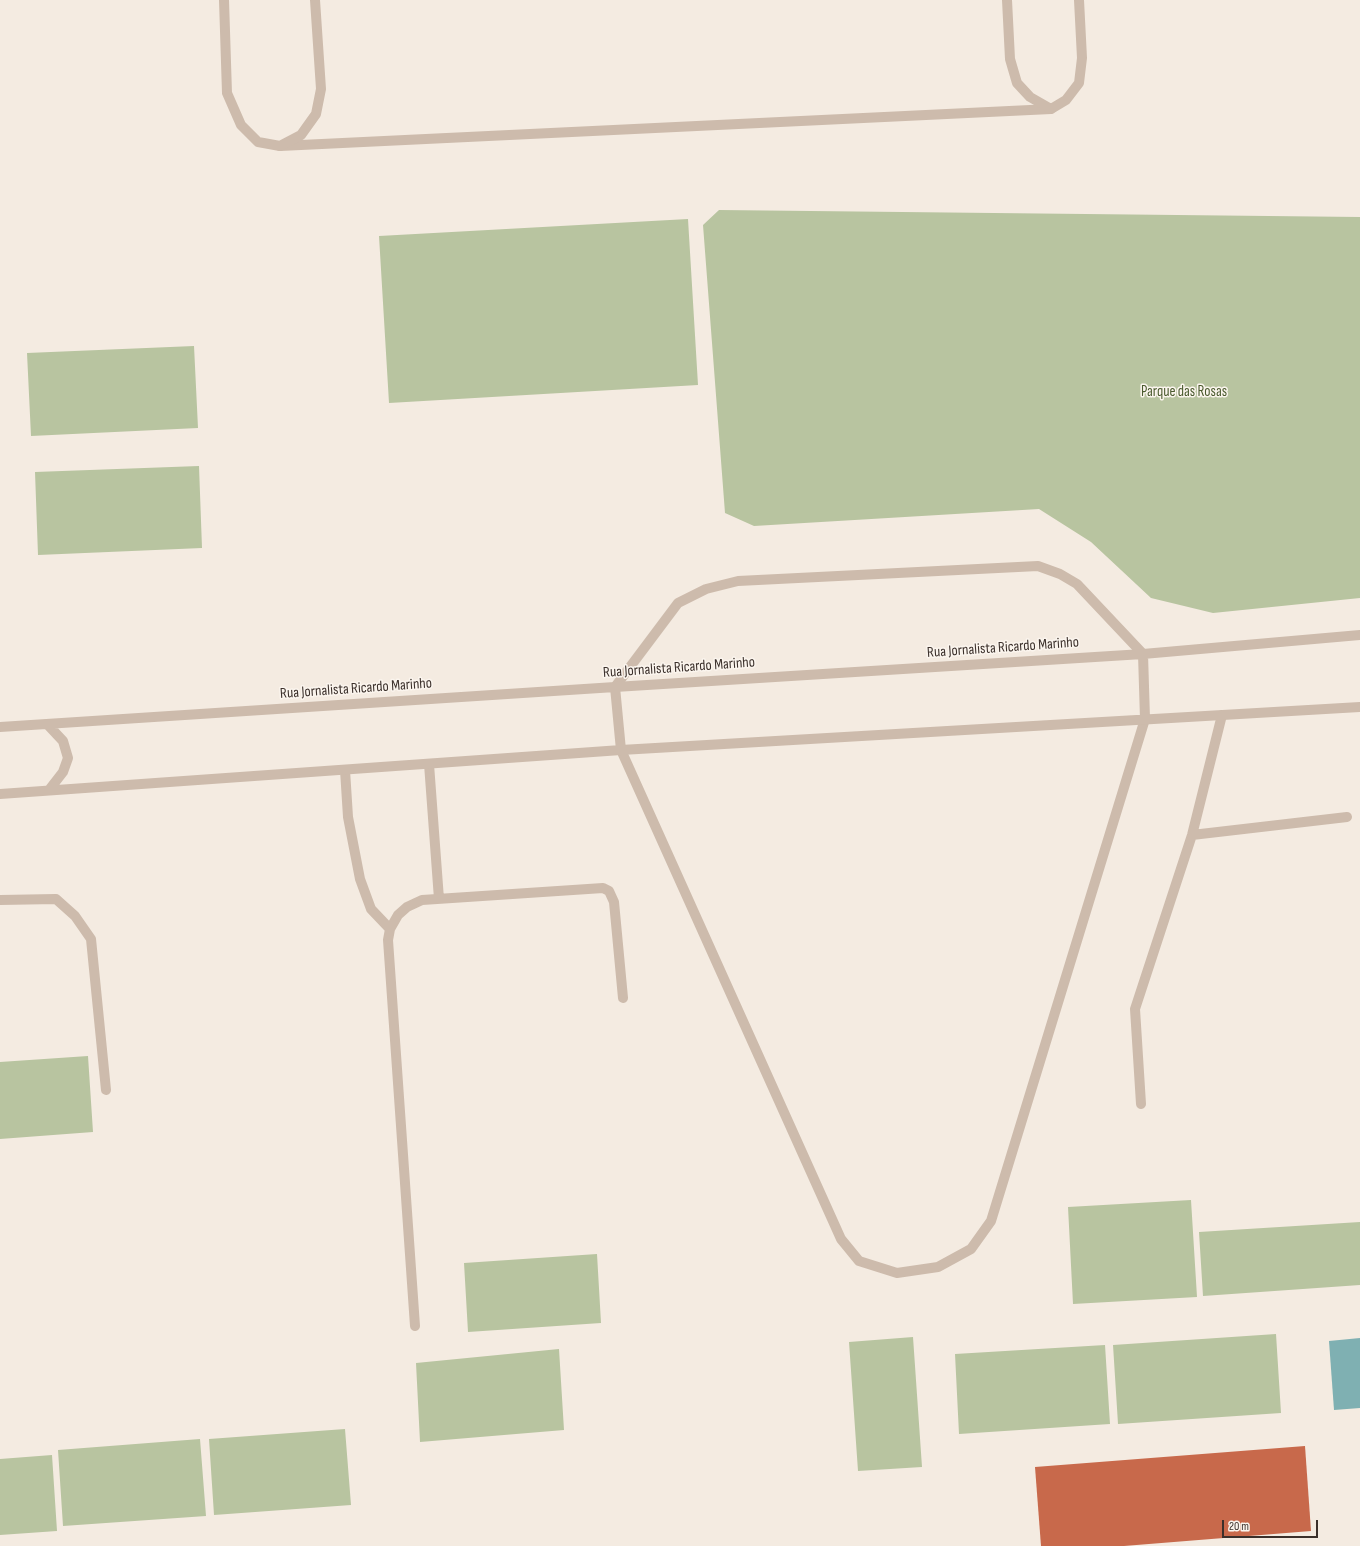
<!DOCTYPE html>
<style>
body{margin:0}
#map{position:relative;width:1360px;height:1546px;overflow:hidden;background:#f4ebe1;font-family:"Sofia Sans Condensed",sans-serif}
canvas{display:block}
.scale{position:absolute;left:1222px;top:1520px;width:96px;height:18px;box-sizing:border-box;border:2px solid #3b302b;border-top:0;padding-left:5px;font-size:12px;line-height:14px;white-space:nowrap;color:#3b302b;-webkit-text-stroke:3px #fbf5ee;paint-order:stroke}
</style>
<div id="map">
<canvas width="1360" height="1546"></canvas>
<div class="scale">20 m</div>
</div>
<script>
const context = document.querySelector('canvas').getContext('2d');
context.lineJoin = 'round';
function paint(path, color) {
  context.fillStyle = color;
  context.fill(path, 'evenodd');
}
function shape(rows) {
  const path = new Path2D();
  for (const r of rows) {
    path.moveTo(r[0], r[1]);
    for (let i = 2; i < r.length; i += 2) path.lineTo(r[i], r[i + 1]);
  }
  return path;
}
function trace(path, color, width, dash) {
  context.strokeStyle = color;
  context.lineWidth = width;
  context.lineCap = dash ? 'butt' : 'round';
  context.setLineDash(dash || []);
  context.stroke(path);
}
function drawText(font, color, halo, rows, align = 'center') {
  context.font = font + ' "Sofia Sans Condensed",sans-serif';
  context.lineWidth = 3;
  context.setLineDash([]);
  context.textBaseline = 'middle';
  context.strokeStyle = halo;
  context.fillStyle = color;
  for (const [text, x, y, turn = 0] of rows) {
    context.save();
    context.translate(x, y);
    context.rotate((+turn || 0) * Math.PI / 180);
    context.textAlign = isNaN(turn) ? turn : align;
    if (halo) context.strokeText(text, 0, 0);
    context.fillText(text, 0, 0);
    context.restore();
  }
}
paint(shape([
 [719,210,1360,217,1360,598,1213,613,1151,598,1091,542,1039,509,754,526,725,513,703,225],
 [688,219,698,385,389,403,379,236],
 [194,346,198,428,31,436,27,353],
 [199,466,202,548,38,555,35,472],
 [88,1056,93,1132,0,1139,0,1062],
 [1191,1200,1197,1297,1073,1304,1068,1207],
 [1360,1222,1360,1285,1203,1296,1199,1232],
 [597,1254,601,1323,468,1332,464,1263],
 [1276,1334,1281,1413,1118,1424,1113,1345],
 [913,1337,922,1467,858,1471,849,1342],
 [1105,1345,1110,1424,959,1434,955,1354],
 [559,1349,564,1430,420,1442,416,1363],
 [345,1429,351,1505,214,1515,209,1439],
 [200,1439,206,1516,63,1526,58,1450],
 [52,1455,57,1531,0,1535,0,1459]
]), '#b8c4a0');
paint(shape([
 [1360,1338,1360,1408,1334,1410,1329,1341]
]), '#7fb0b2');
paint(shape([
 [1305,1446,1311,1531,1124,1546,1041,1546,1035,1467]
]), '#c8694b');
trace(shape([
 [615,687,678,603,706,589,738,581,1038,566,1060,574,1077,584,1143,654],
 [621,750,841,1239,859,1261,897,1273,938,1267,971,1249,991,1221,1145,719],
 [429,764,439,899],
 [345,770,348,817,360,879,371,909,390,929],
 [1192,835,1347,817],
 [0,900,56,899,75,916,91,939,106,1090],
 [1141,1104,1135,1009,1192,835,1222,715],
 [415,1326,388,940,390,929,398,915,407,907,422,900,603,888,609,891,614,902,623,998]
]), '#cdbbac', 10);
trace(shape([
 [280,146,1051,109]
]), '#cdbbac', 10);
trace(shape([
 [224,0,227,93,241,125,258,142,280,146,301,135,316,114,321,89,315,0],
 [1007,0,1010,59,1017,83,1030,97,1051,109,1066,100,1079,83,1082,58,1079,0]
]), '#cdbbac', 10);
trace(shape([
 [1143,654,1145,719],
 [615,687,621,750],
 [48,725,63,741,68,758,63,772,49,790],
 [0,727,615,687,1143,654,1360,635],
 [0,794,621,750,1360,707]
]), '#cdbbac', 10);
drawText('15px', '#4a5a2e', '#fbf5ee', [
 ["Parque das Rosas",1184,392]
]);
drawText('15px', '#3b302b', '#fbf5ee', [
 ["Rua Jornalista Ricardo Marinho",1003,648,-4],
 ["Rua Jornalista Ricardo Marinho",679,668,-4],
 ["Rua Jornalista Ricardo Marinho",356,689,-4]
]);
</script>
